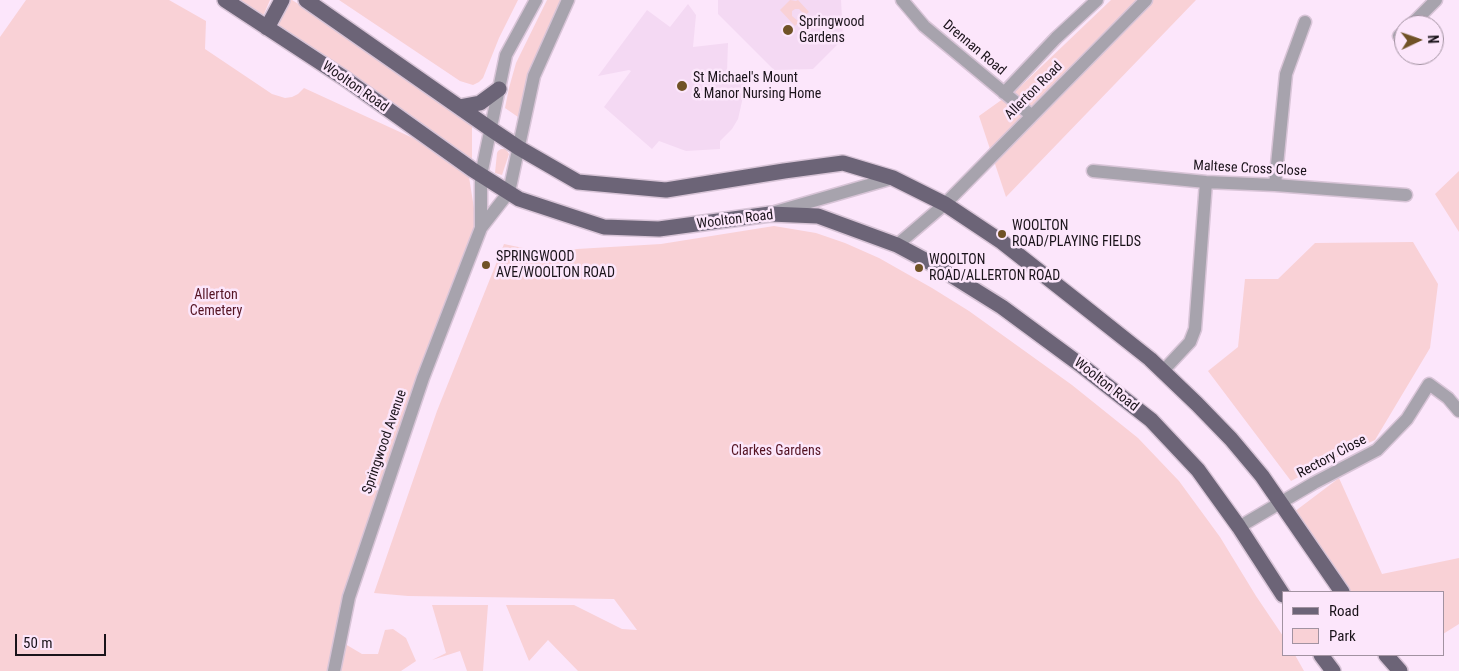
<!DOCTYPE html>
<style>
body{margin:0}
#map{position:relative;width:1459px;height:671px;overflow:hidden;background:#fce6fb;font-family:"Roboto Condensed",sans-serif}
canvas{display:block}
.legend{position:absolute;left:1282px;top:591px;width:162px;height:65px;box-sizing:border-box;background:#fce6fb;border:1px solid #a292a1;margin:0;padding:6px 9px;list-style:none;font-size:15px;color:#1a131a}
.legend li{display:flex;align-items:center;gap:10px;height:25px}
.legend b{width:25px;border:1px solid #a292a1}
.north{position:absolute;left:1394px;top:15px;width:50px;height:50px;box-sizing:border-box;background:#fce6fb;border:1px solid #a292a1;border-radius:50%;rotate:87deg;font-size:14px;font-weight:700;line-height:20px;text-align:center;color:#1a131a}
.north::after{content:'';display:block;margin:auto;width:18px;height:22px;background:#705226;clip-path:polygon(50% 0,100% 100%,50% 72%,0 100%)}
.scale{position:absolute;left:15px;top:634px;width:91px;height:22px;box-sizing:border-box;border:2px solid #1a131a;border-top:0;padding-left:6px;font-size:15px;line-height:18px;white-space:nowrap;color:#1a131a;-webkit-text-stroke:4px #fce6fb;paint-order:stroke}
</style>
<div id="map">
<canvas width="1459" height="671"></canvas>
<ul class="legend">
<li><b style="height:6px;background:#6c6477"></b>Road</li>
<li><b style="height:14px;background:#f9d1d6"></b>Park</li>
</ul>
<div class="north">N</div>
<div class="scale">50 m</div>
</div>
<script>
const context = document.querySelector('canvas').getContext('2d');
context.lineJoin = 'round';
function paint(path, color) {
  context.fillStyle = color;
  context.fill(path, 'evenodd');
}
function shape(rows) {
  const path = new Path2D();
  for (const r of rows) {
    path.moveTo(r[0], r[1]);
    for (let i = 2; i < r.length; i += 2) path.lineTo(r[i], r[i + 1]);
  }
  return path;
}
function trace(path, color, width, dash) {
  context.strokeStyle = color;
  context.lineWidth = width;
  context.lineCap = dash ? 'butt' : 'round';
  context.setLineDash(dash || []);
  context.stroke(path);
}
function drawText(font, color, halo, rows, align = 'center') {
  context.font = font + ' "Roboto Condensed",sans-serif';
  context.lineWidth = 5;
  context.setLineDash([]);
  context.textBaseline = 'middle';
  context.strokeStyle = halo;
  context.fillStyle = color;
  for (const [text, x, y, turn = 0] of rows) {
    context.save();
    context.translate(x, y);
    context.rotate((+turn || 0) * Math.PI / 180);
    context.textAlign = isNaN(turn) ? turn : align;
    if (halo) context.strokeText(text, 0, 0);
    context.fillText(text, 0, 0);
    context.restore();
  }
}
paint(shape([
 [718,0,841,0,843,39,813,69,774,70,718,14],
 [688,4,696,15,693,47,728,43,727,72,742,72,746,70,743,97,738,119,732,129,720,141,720,149,686,151,659,141,652,149,604,107,631,71,629,70,598,76,647,10,670,27]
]), '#f4d9f3');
paint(shape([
 [26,0,169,0,206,21,205,49,272,94,285,98,292,97,298,94,304,88,413,138,469,177,477,227,335,638,362,654,378,654,385,630,393,629,406,638,416,661,401,671,0,671,0,37],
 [236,0,270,0,264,14,260,15],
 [284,0,292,0,331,24,472,125,472,163,273,24],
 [339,0,518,0,499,38,483,78,479,82,473,85,460,81],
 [547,0,565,0,541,44,531,68,518,117,505,108,509,88,516,63],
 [790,0,796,1,798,0,809,12,805,15,799,9,795,9,792,11,792,16,799,22,795,26,780,10],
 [1111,0,1196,0,1006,197,979,116,1021,86],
 [501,149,506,149,509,154,502,175,495,173,497,153,498,151],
 [1459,171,1459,232,1435,194],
 [774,226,816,233,845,243,879,258,932,288,969,311,1072,385,1138,438,1179,481,1220,537,1256,596,1283,636,1283,655,1295,655,1304,671,578,671,548,640,529,661,506,605,574,605,622,629,637,630,614,599,408,596,374,593,437,411,504,244,552,254,577,249,661,244],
 [1413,242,1438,284,1430,348,1375,440,1331,460,1291,481,1208,371,1238,347,1245,279,1278,279,1315,243],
 [1339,478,1382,574,1459,558,1459,624,1443,634,1443,592,1348,592,1294,512],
 [432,605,488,605,483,671,467,671,460,651,432,660,446,653]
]), '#f9d1d6');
const minor = shape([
 [902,0,924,26,1031,115],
 [1411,25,1436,0],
 [1399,36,1404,32],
 [1004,93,1056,38,1097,0],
 [1093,171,1206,182,1275,185,1406,195],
 [1275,185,1286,74,1305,22],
 [775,212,893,178],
 [481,228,481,175,506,55,536,0],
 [897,245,945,204,1146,0],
 [1162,372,1190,342,1195,329,1206,182],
 [1239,527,1314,483,1377,450,1407,419,1429,384,1448,398,1459,411],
 [334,671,349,597,423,378,481,228,509,192,534,76,568,0]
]);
const major = shape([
 [225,0,344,78,473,170,519,199,604,227,659,229,770,214,818,216,897,245,938,267,1002,307,1082,366,1151,420,1198,470,1239,527,1283,595],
 [306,0,492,130,519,148,578,182,666,190,784,171,843,163,893,178,945,204,1002,242,1082,305,1150,359,1197,404,1231,439,1262,476,1342,592],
 [267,28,282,0],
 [459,107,480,103,499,89],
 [1321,655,1333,671],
 [1386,655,1400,671]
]);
trace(minor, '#d8c4d7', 15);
trace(major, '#d8c4d7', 18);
trace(minor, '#a7a3ad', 12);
trace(major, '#6c6477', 15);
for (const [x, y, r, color] of [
 [788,30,6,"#705226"],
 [682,86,6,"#705226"],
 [1002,234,5,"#705226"],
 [486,265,5,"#705226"],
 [919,268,5,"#705226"]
]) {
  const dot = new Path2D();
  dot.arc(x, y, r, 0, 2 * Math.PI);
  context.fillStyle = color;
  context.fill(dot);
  trace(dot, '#fce6fb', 2);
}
drawText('14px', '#1a131a', '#fce6fb', [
 ["Springwood",799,22],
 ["Gardens",799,38],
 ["St Michael's Mount",693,78],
 ["& Manor Nursing Home",693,94],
 ["WOOLTON",1012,226],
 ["ROAD/PLAYING FIELDS",1012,242],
 ["SPRINGWOOD",496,257],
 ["AVE/WOOLTON ROAD",496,273],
 ["WOOLTON",929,260],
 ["ROAD/ALLERTON ROAD",929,276]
], 'left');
drawText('14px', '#1a131a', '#fce6fb', [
 ["Drennan Road",974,48,40],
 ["Woolton Road",355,87,35],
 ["Allerton Road",1034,91,-45],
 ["Maltese Cross Close",1250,169,3],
 ["Woolton Road",735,220,-7],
 ["Woolton Road",1106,385,38],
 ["Springwood Avenue",385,442,-71],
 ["Rectory Close",1332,457,-28]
]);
drawText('14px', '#541323', '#fce6fb', [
 ["Allerton",216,295],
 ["Cemetery",216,311],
 ["Clarkes Gardens",776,451]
]);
</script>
